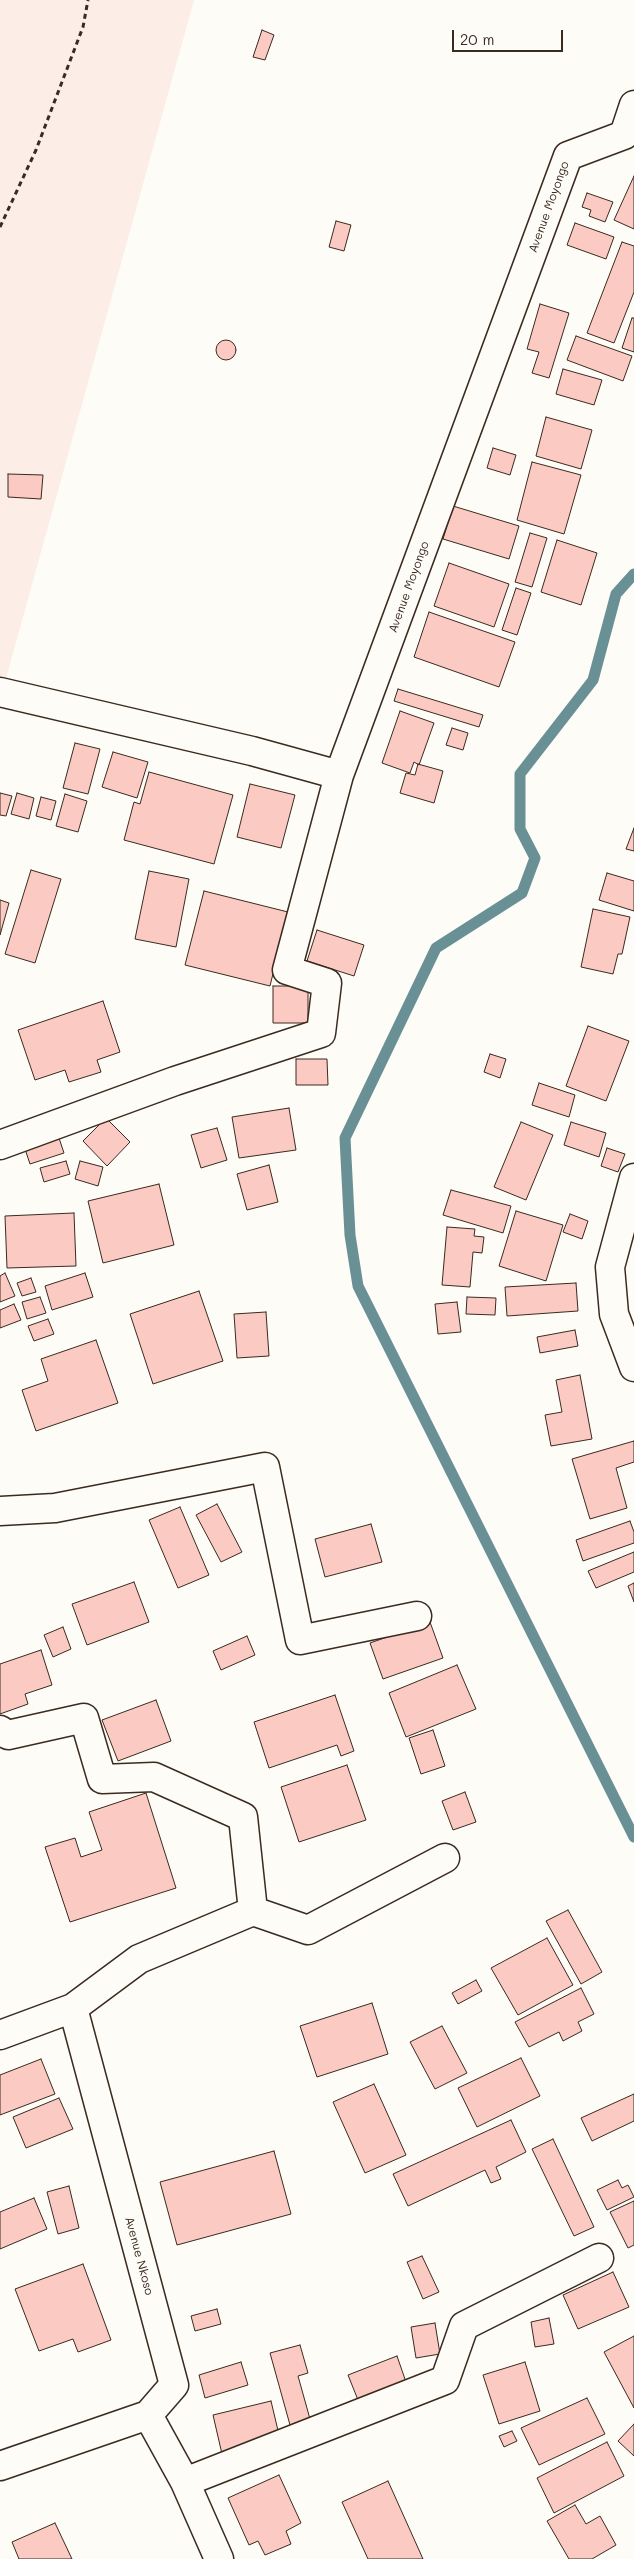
<!DOCTYPE html>
<style>
body{margin:0}
#map{position:relative;width:634px;height:2559px;overflow:hidden;background:#fdfcf7;font-family:Mali,sans-serif}
canvas{display:block}
.scale{position:absolute;left:452px;top:30px;width:111px;height:22px;box-sizing:border-box;border:2px solid #3b2a1e;border-top:0;padding-left:6px;font-size:15px;line-height:18px;white-space:nowrap;color:#3b2a1e;-webkit-text-stroke:4px #fdfcf7;paint-order:stroke}
</style>
<div id="map">
<canvas width="634" height="2559"></canvas>
<div class="scale">20 m</div>
</div>
<script>
const context = document.querySelector('canvas').getContext('2d');
context.lineJoin = 'round';
function paint(path, color) {
  context.fillStyle = color;
  context.fill(path, 'evenodd');
}
function shape(rows) {
  const path = new Path2D();
  for (const r of rows) {
    if (r.length === 3) {
      path.moveTo(r[0] + r[2], r[1]);
      path.arc(r[0], r[1], r[2], 0, 2 * Math.PI);
      continue;
    }
    path.moveTo(r[0], r[1]);
    for (let i = 2; i < r.length; i += 2) path.lineTo(r[i], r[i + 1]);
  }
  return path;
}
function trace(path, color, width, dash) {
  context.strokeStyle = color;
  context.lineWidth = width;
  context.lineCap = dash ? 'butt' : 'round';
  context.setLineDash(dash || []);
  context.stroke(path);
}
function drawText(font, color, halo, rows, align = 'center') {
  context.font = font + ' Mali,sans-serif';
  context.lineWidth = 4;
  context.setLineDash([]);
  context.textBaseline = 'middle';
  context.strokeStyle = halo;
  context.fillStyle = color;
  for (const [text, x, y, turn = 0] of rows) {
    context.save();
    context.translate(x, y);
    context.rotate((+turn || 0) * Math.PI / 180);
    context.textAlign = isNaN(turn) ? turn : align;
    if (halo) context.strokeText(text, 0, 0);
    context.fillText(text, 0, 0);
    context.restore();
  }
}
paint(shape([
 [0,0,194,0,0,700]
]), '#fcede7');
trace(shape([
 [634,574,616,594,593,680,520,774,520,829,535,858,522,893,436,948,345,1138,350,1235,358,1286,634,1837]
]), '#699195', 11);
const building = shape([
 [262,30,274,35,265,60,253,57,262,30],
 [634,176,634,229,614,220,634,176],
 [587,193,613,202,605,222,589,216,591,210,582,207,587,193],
 [336,221,351,225,344,251,329,247,336,221],
 [575,223,614,237,606,259,567,245,575,223],
 [622,242,634,246,634,292,614,343,587,333,622,242],
 [540,304,569,313,549,378,532,373,539,352,527,349,540,304],
 [632,318,634,318,634,352,622,348,632,318],
 [576,336,632,356,623,381,567,360,576,336],
 [226,350,10],
 [563,369,602,380,594,405,556,394,563,369],
 [546,417,592,430,581,469,536,456,546,417],
 [493,448,516,455,510,475,487,468,493,448],
 [532,462,581,475,564,534,517,520,532,462],
 [8,474,43,475,41,499,8,497,8,474],
 [453,506,519,526,509,559,443,539,453,506],
 [530,533,547,538,532,587,515,582,530,533],
 [557,540,597,553,581,605,541,592,557,540],
 [449,563,509,584,494,627,434,606,449,563],
 [516,588,531,593,517,635,502,630,516,588],
 [429,612,515,642,499,687,414,657,429,612],
 [398,689,483,715,479,727,394,701,398,689],
 [400,711,434,723,419,765,414,762,410,773,382,763,400,711],
 [452,728,468,733,463,750,446,745,452,728],
 [75,743,100,749,88,794,63,788,75,743],
 [113,752,148,762,137,798,102,787,113,752],
 [418,764,443,771,434,803,400,793,406,773,415,775,418,764],
 [149,772,233,795,214,864,124,840,134,802,140,804,149,772],
 [250,784,295,795,281,848,237,837,250,784],
 [0,793,12,796,6,816,0,815,0,793],
 [17,793,34,798,29,819,11,814,17,793],
 [65,794,87,801,78,832,56,826,65,794],
 [41,797,56,801,51,820,36,816,41,797],
 [634,828,634,851,626,849,634,828],
 [31,870,61,879,35,963,5,954,31,870],
 [149,871,189,879,176,947,135,939,149,871],
 [607,873,634,881,634,911,599,900,607,873],
 [204,891,288,912,270,986,185,965,204,891],
 [0,900,9,903,0,935,0,900],
 [593,909,630,917,622,954,618,954,613,974,581,967,593,909],
 [317,930,364,945,354,976,307,961,317,930],
 [273,986,308,986,308,1023,273,1023,273,986],
 [103,1001,120,1052,97,1060,101,1072,69,1082,65,1070,35,1080,18,1030,103,1001],
 [588,1026,629,1041,606,1101,566,1086,588,1026],
 [490,1054,506,1059,500,1078,484,1072,490,1054],
 [296,1059,327,1059,328,1085,296,1085,296,1059],
 [539,1083,575,1095,569,1117,532,1105,539,1083],
 [289,1108,296,1150,239,1158,232,1117,289,1108],
 [106,1118,130,1142,107,1166,83,1141,106,1118],
 [521,1122,553,1135,526,1200,494,1187,521,1122],
 [571,1122,606,1133,599,1157,564,1145,571,1122],
 [217,1128,227,1160,201,1168,191,1135,217,1128],
 [57,1132,64,1153,30,1164,23,1143,57,1132],
 [607,1148,625,1154,618,1172,601,1166,607,1148],
 [66,1161,70,1174,44,1182,40,1168,66,1161],
 [80,1161,103,1167,98,1186,75,1179,80,1161],
 [269,1165,278,1202,247,1210,237,1174,269,1165],
 [159,1184,174,1245,103,1263,88,1201,159,1184],
 [451,1190,511,1206,503,1233,443,1215,451,1190],
 [516,1211,563,1225,546,1281,499,1266,516,1211],
 [74,1213,76,1266,7,1268,5,1216,74,1213],
 [570,1214,588,1221,582,1239,563,1232,570,1214],
 [447,1227,475,1229,474,1236,484,1237,482,1253,473,1252,470,1287,442,1285,447,1227],
 [5,1273,15,1296,0,1302,0,1276,5,1273],
 [85,1273,93,1297,52,1310,45,1286,85,1273],
 [31,1278,36,1292,22,1296,17,1283,31,1278],
 [576,1283,578,1311,507,1316,505,1287,576,1283],
 [199,1291,223,1361,153,1384,130,1314,199,1291],
 [40,1297,46,1313,27,1319,22,1302,40,1297],
 [467,1297,496,1298,495,1315,466,1314,467,1297],
 [457,1302,461,1332,438,1334,435,1304,457,1302],
 [14,1304,21,1320,0,1328,0,1310,14,1304],
 [266,1312,269,1356,237,1358,234,1314,266,1312],
 [48,1319,54,1334,34,1341,28,1326,48,1319],
 [575,1330,578,1346,540,1353,537,1337,575,1330],
 [96,1340,118,1403,36,1431,22,1390,48,1381,41,1359,96,1340],
 [580,1375,592,1439,551,1446,545,1415,562,1412,556,1380,580,1375],
 [634,1441,634,1462,616,1468,627,1508,590,1519,572,1459,634,1441],
 [217,1504,242,1552,221,1562,196,1515,217,1504],
 [180,1507,209,1575,178,1588,149,1520,180,1507],
 [630,1521,634,1532,634,1543,583,1561,576,1540,630,1521],
 [371,1524,382,1562,325,1577,315,1539,371,1524],
 [634,1552,634,1572,596,1588,588,1571,634,1552],
 [134,1582,149,1622,87,1645,72,1604,134,1582],
 [634,1583,634,1602,628,1586,634,1583],
 [430,1622,443,1658,383,1679,370,1643,430,1622],
 [63,1627,71,1649,53,1657,44,1635,63,1627],
 [247,1636,255,1655,221,1670,213,1651,247,1636],
 [41,1650,52,1685,25,1694,28,1704,0,1714,0,1664,41,1650],
 [457,1665,476,1709,406,1737,389,1693,457,1665],
 [335,1695,354,1751,341,1756,337,1745,269,1768,254,1722,335,1695],
 [156,1700,171,1741,118,1761,102,1720,156,1700],
 [433,1730,445,1766,421,1774,409,1738,433,1730],
 [347,1765,366,1820,299,1842,281,1787,347,1765],
 [465,1792,476,1822,453,1830,442,1801,465,1792],
 [146,1793,176,1888,70,1922,45,1847,75,1838,81,1857,102,1850,89,1812,146,1793],
 [568,1910,602,1972,581,1984,546,1921,568,1910],
 [547,1938,573,1985,518,2015,491,1968,547,1938],
 [476,1980,482,1991,458,2004,452,1993,476,1980],
 [581,1988,594,2014,578,2022,582,2031,563,2041,559,2032,529,2047,515,2022,581,1988],
 [372,2003,388,2054,317,2077,300,2026,372,2003],
 [442,2026,467,2073,435,2089,410,2042,442,2026],
 [521,2058,540,2096,477,2127,458,2088,521,2058],
 [41,2059,55,2094,0,2115,0,2075,41,2059],
 [374,2084,406,2155,365,2173,333,2102,374,2084],
 [634,2094,634,2121,592,2141,581,2118,634,2094],
 [59,2098,73,2129,26,2148,13,2117,59,2098],
 [511,2120,526,2152,496,2167,501,2179,491,2183,485,2170,408,2206,393,2174,511,2120],
 [553,2139,594,2227,574,2236,532,2149,553,2139],
 [274,2151,291,2214,177,2245,160,2182,274,2151],
 [618,2180,622,2188,628,2185,634,2197,607,2210,597,2190,618,2180],
 [69,2186,79,2228,58,2234,47,2192,69,2186],
 [34,2198,47,2229,0,2249,0,2212,34,2198],
 [634,2201,634,2245,628,2248,610,2212,634,2201],
 [422,2256,439,2292,423,2299,407,2262,422,2256],
 [83,2264,111,2340,78,2352,73,2339,39,2351,15,2289,83,2264],
 [613,2272,629,2307,578,2329,563,2295,613,2272],
 [217,2309,221,2324,195,2331,191,2316,217,2309],
 [549,2318,554,2344,535,2347,531,2322,549,2318],
 [435,2323,440,2354,416,2358,411,2327,435,2323],
 [634,2336,634,2408,604,2352,634,2336],
 [300,2345,308,2373,298,2376,310,2419,290,2425,270,2353,300,2345],
 [397,2356,406,2382,358,2400,348,2375,397,2356],
 [241,2362,248,2385,205,2398,199,2375,241,2362],
 [525,2362,540,2411,499,2424,483,2375,525,2362],
 [587,2398,605,2434,539,2465,521,2428,587,2398],
 [271,2401,280,2439,222,2454,213,2415,271,2401],
 [634,2424,634,2456,618,2441,634,2424],
 [512,2431,517,2441,504,2447,499,2436,512,2431],
 [607,2442,624,2476,554,2513,537,2478,607,2442],
 [279,2475,301,2523,286,2531,291,2544,265,2555,258,2541,249,2545,228,2498,279,2475],
 [388,2481,423,2559,368,2559,342,2502,388,2481],
 [575,2505,586,2524,600,2516,616,2545,592,2559,569,2559,547,2521,575,2505],
 [55,2523,72,2559,19,2559,12,2542,55,2523]
]);
paint(building, '#facac3');
trace(building, '#3b2a1e', 1);
const minor = shape([
 [0,692,252,751,339,775,568,156,624,135,634,105],
 [0,1145,175,1081,321,1033,327,983,287,970,339,775],
 [634,1178,610,1267,614,1314,634,1367],
 [0,1511,55,1508,265,1467,300,1640,417,1616],
 [0,1730,8,1735,84,1718,102,1779,154,1777,243,1817,253,1911],
 [73,2008,174,2385,148,2415],
 [0,2035,73,2008,139,1959,253,1911,308,1930,445,1858],
 [148,2415,185,2482,219,2559],
 [0,2466,148,2415],
 [185,2482,445,2380,464,2326,599,2258]
]);
trace(minor, '#3b2a1e', 31);
trace(shape([
 [0,227,36,150,83,27,88,0]
]), '#3b2a1e', 3, [5, 4]);
trace(minor, '#fdfcf7', 28);
drawText('12px', '#3b2a1e', '#fdfcf7', [
 ["Avenue Moyongo",549,207,-70],
 ["Avenue Moyongo",409,587,-70],
 ["Avenue Nkoso",139,2256,75]
]);
</script>
